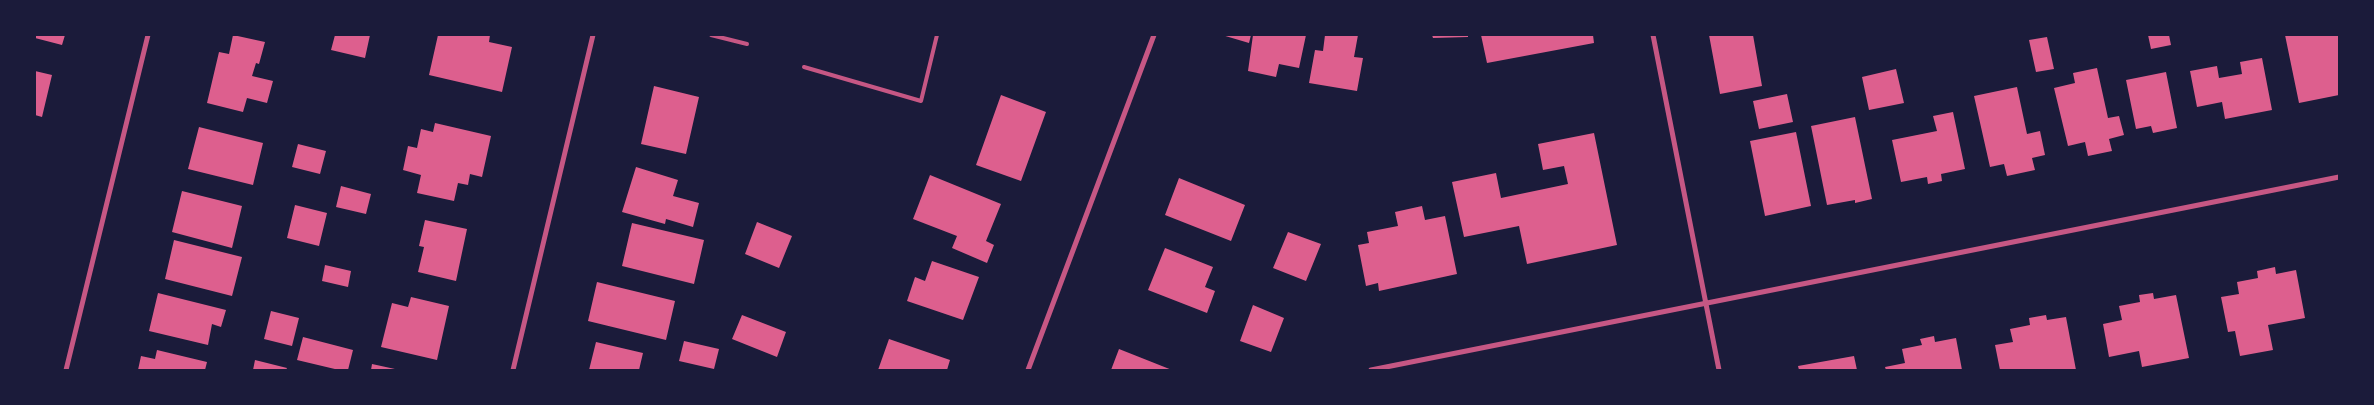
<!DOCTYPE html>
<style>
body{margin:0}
#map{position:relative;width:2374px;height:405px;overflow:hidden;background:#1b1b3a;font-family:Montserrat,sans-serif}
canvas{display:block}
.frame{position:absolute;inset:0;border:36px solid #1b1b3a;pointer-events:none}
</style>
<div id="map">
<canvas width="2374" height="405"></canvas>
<div class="frame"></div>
</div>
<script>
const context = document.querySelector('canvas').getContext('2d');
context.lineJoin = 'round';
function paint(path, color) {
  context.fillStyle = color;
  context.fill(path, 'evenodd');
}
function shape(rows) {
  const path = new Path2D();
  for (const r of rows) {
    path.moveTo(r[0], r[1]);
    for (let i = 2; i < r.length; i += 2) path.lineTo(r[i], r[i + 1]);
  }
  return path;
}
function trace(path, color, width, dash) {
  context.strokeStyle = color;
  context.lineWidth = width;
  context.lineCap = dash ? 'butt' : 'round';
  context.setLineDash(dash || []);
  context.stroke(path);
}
paint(shape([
 [35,35,65,35,62,45,35,38],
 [233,35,265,42,259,64,256,63,252,76,273,81,267,103,247,98,243,112,207,103,219,52,229,54],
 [335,35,370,35,365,58,331,50],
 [438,35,490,35,489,42,512,47,502,92,429,75],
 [1222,35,1251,35,1249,43],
 [1253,35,1306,35,1299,68,1279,64,1276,77,1248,71],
 [1325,35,1358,35,1354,57,1363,58,1357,91,1309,83,1315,50,1323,51],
 [1432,35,1468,35,1468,37,1433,38],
 [1481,35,1593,35,1594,43,1487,63],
 [1709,35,1753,35,1762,86,1720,94],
 [2148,35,2169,35,2171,45,2151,49],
 [2285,35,2339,35,2339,95,2299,103],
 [2047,37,2054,69,2036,72,2029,40],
 [2262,58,2272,110,2225,119,2222,102,2197,107,2190,71,2217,66,2219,78,2242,74,2240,62],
 [2097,68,2108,118,2119,116,2124,135,2109,139,2112,151,2088,156,2085,142,2068,146,2054,88,2075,83,2073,73],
 [1896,69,1904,103,1869,110,1862,77],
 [35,71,52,75,42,117,35,115],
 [2166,72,2177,128,2153,133,2151,126,2136,129,2126,80],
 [654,86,699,97,686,154,641,144],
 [2017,87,2027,134,2040,131,2045,155,2032,158,2035,170,2007,176,2004,164,1990,167,1974,96],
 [1787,94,1793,122,1759,129,1753,101],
 [1001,95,1046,112,1021,181,976,165],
 [1953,112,1965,169,1941,174,1942,181,1928,184,1927,177,1901,182,1892,140,1937,131,1933,116],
 [1855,117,1872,199,1855,203,1855,200,1827,205,1811,126],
 [435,123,491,136,482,177,470,174,468,185,458,183,454,201,417,193,421,175,403,170,408,146,417,148,421,129,433,132],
 [199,127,263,143,253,185,188,169],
 [1796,132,1811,206,1765,216,1750,141],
 [1594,133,1617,245,1527,264,1519,226,1464,237,1452,182,1496,173,1501,198,1568,184,1564,166,1543,170,1538,144],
 [298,144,326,151,320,174,292,167],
 [636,167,678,180,673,196,699,203,693,227,666,219,665,224,622,212],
 [930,175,1001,204,986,241,994,245,987,263,952,248,957,236,913,219],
 [1179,178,1245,205,1231,241,1165,215],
 [341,186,371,194,366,214,336,207],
 [182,191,242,206,232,248,172,232],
 [295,205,327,213,319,246,287,238],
 [1422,206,1425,220,1445,216,1457,274,1379,291,1378,283,1366,286,1358,245,1369,243,1367,232,1398,226,1395,212],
 [425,220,467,229,456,281,418,272,424,247,419,246],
 [757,222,792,236,779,268,745,254],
 [632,223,704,240,694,284,622,266],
 [1288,232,1321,244,1306,281,1273,268],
 [174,240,242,257,232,296,165,279],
 [1165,248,1213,267,1205,287,1215,291,1207,313,1148,290],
 [932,261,979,277,963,320,907,301,915,277,925,281],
 [325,265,351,271,348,287,322,281],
 [2275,267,2276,274,2296,270,2305,318,2268,325,2273,350,2240,356,2235,331,2228,332,2221,297,2239,294,2237,282,2258,278,2257,271],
 [597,282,675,301,666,340,588,321],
 [158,293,226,310,221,327,212,324,208,345,149,331],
 [2153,293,2154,299,2176,295,2189,358,2142,367,2139,351,2109,357,2103,324,2122,320,2119,306,2140,302,2139,295],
 [411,297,449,306,437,360,381,347,392,303,408,307],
 [1253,305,1284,318,1271,352,1240,341],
 [271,311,299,318,292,346,264,339],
 [742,315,786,332,777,357,732,339],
 [2046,315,2047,320,2066,317,2076,370,2000,370,1995,345,2013,342,2010,329,2030,325,2029,318],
 [1934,336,1935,342,1956,338,1962,370,1886,370,1885,367,1905,363,1902,349,1922,345,1920,339],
 [303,337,353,350,348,370,339,370,297,360],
 [889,339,950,360,947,370,878,370],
 [684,341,719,349,714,369,679,361],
 [596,342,643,353,639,370,589,370],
 [1119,349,1172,370,1111,370],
 [157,350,207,362,205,370,138,370,141,356,155,359],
 [1854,356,1857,370,1799,370,1798,366],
 [255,360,287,368,286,370,253,370],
 [372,364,395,369,395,370,371,370]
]), '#dd5f8e');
trace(shape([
 [711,35,747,44],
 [804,67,921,101,937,35]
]), '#c65784', 4);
trace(shape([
 [1653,35,1719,370],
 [66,370,148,35],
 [513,370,593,35],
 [1028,370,1154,35],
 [1371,370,2339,177]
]), '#c65784', 5);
</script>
